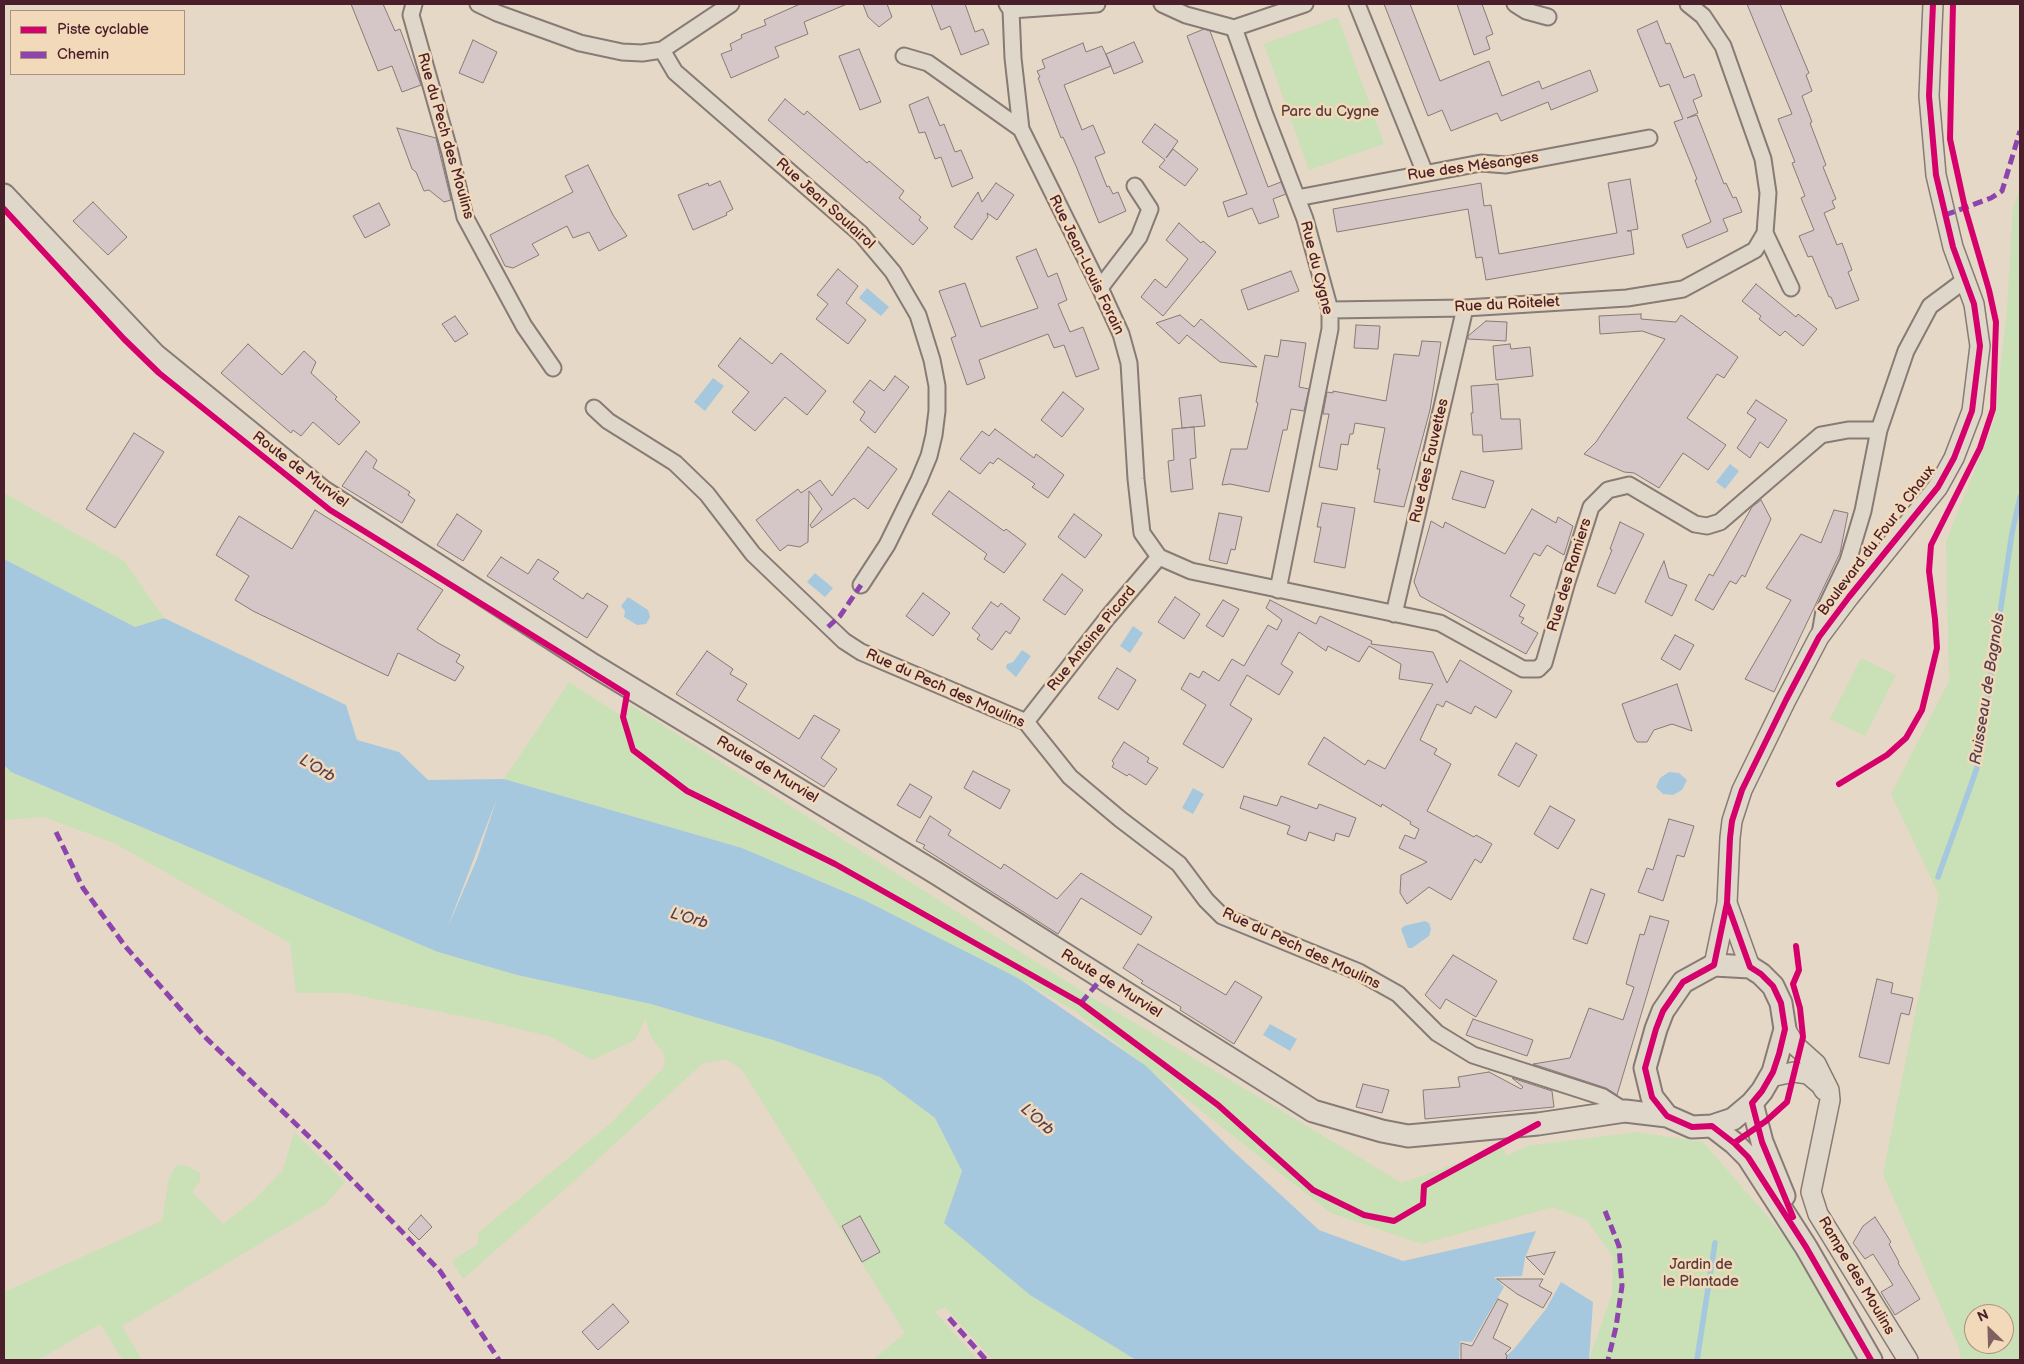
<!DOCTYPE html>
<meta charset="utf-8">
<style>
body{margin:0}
#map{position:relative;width:2024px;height:1364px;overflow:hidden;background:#e5d8c6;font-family:"Balsamiq Sans",sans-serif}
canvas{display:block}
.frame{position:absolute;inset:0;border:5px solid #4a1f2b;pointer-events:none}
.legend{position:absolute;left:10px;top:10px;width:175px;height:65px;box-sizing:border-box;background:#f2d9b9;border:1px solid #af8f80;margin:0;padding:6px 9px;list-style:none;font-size:15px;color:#4a1f2b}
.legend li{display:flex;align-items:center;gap:10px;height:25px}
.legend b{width:25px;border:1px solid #af8f80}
.north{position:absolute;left:1964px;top:1304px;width:50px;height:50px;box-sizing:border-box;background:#f2d9b9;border:1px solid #af8f80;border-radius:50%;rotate:336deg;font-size:14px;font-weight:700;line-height:20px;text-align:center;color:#4a1f2b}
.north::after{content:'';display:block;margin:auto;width:18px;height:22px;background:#806061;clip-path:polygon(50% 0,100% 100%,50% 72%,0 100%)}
</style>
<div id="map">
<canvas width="2024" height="1364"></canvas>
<div class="frame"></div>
<ul class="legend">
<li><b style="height:6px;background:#d6006c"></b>Piste cyclable</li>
<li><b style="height:6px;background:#8e44ad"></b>Chemin</li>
</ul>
<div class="north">N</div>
</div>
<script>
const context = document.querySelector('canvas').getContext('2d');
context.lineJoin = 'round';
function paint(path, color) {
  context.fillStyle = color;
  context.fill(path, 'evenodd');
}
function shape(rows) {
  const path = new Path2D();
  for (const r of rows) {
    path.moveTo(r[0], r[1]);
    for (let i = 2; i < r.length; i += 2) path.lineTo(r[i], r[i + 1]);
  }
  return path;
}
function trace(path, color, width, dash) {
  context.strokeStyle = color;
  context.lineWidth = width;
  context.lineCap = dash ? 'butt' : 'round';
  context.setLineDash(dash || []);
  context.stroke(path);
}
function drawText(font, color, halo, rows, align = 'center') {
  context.font = font + ' "Balsamiq Sans",sans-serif';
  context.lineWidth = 5;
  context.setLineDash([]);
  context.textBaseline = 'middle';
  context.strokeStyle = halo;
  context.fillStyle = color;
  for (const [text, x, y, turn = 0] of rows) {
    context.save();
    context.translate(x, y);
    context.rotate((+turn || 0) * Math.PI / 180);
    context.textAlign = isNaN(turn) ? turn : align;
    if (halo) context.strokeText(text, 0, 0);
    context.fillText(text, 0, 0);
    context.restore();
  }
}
paint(shape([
 [1338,17,1384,144,1309,170,1264,44],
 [2020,188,2020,1360,1961,1360,1959,1348,1883,1174,1939,895,1891,794,1949,681,1946,542,1995,419,2007,309,2013,208],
 [1974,1314,2004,1314,2004,1344,1974,1344],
 [4,493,124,561,164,618,135,627,4,559],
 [1861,658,1896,675,1865,736,1830,719],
 [569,682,623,717,631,705,1088,995,1402,1183,1502,1147,1507,1156,1527,1146,1637,1132,1703,1142,1798,1252,1858,1360,1589,1360,1612,1294,1613,1257,1587,1220,1553,1207,1422,1244,1331,1213,1075,1011,1018,978,742,848,504,779],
 [4,765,11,772,438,952,517,975,651,1004,773,1040,880,1077,935,1118,962,1171,944,1223,1030,1295,1136,1360,993,1360,945,1307,935,1312,978,1360,873,1360,905,1333,743,1071,726,1059,703,1063,573,1182,463,1279,452,1261,478,1244,478,1233,612,1122,665,1066,664,1053,652,1039,645,1019,635,1040,592,1060,551,1037,492,1022,346,993,296,993,290,943,114,843,44,817,4,820],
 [294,1132,345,1182,326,1204,122,1326,142,1360,123,1360,100,1324,38,1360,4,1360,4,1292,162,1221,169,1178,177,1165,188,1166,200,1173,200,1181,192,1192,223,1224,255,1199,283,1170]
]), '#cae0b6');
paint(shape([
 [867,288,889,307,881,316,859,298],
 [713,378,724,386,705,411,694,402],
 [1730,464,1739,471,1725,489,1716,482],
 [4,559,135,627,164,618,346,705,357,740,399,752,428,780,504,779,742,848,864,900,1018,978,1146,1066,1232,1150,1319,1230,1403,1261,1536,1231,1525,1258,1522,1276,1494,1277,1504,1287,1472,1342,1460,1341,1459,1360,1136,1360,1030,1295,944,1223,962,1171,935,1118,880,1077,773,1040,651,1004,517,975,438,952,11,772,4,765],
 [497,798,477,859,447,929],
 [815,573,833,588,825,597,807,582],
 [628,597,648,610,650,617,646,624,637,625,624,617,625,611,621,606],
 [1133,626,1143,633,1130,653,1120,646],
 [1022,650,1031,656,1016,677,1006,668,1007,664,1013,662],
 [1669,772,1679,773,1687,780,1682,790,1673,795,1663,794,1656,787,1660,778],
 [1193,788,1204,794,1193,814,1182,808],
 [1425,921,1429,923,1431,929,1429,936,1412,948,1408,948,1401,929,1404,926],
 [1270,1024,1297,1039,1290,1051,1263,1035],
 [1561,1282,1593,1302,1589,1360,1502,1360,1514,1349,1546,1309]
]), '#a5c8de');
trace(shape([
 [1938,877,1977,768,2012,533,2020,497],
 [1697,1360,1715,1243]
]), '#a5c8de', 5.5);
const building = shape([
 [351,4,383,4,395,31,400,29,421,85,402,92,392,66,378,71,351,4],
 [800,4,847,4,804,22,808,34,775,47,779,57,731,78,721,54,732,50,730,44,742,38,741,35,766,25,764,20,800,4],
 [863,4,887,4,892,17,879,27,868,17,863,4],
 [931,4,965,4,975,32,983,29,989,44,961,55,950,26,941,30,931,4],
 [1384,4,1410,4,1440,81,1489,61,1502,96,1539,81,1542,89,1590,70,1598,91,1551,110,1548,102,1501,121,1497,113,1451,131,1442,110,1428,116,1384,4],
 [1457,4,1482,4,1493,34,1486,37,1490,49,1474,55,1457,4],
 [1747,4,1780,4,1809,73,1806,75,1812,91,1802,96,1812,122,1810,123,1826,165,1823,167,1836,199,1832,201,1835,208,1824,213,1837,245,1842,243,1852,270,1848,272,1859,300,1836,309,1831,297,1829,297,1812,256,1808,257,1799,236,1814,230,1801,198,1805,196,1792,163,1795,162,1778,119,1792,114,1747,4],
 [1657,21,1666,44,1670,43,1684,78,1694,74,1702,96,1693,100,1698,113,1687,118,1697,115,1724,184,1726,183,1733,198,1736,197,1742,212,1723,219,1728,231,1687,248,1682,235,1711,222,1695,180,1697,179,1674,122,1683,119,1669,84,1660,87,1637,30,1657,21],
 [1204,29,1210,31,1268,187,1281,182,1286,194,1273,199,1279,217,1259,224,1252,208,1228,217,1223,202,1247,194,1187,36,1204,29],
 [473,40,497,52,483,83,459,73,473,40],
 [1134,42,1143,62,1114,74,1106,54,1134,42],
 [1083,43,1086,52,1102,46,1111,66,1064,85,1082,130,1093,125,1105,153,1095,157,1107,187,1109,186,1113,194,1118,192,1126,211,1099,223,1076,166,1063,137,1061,138,1038,78,1040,77,1037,71,1045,68,1042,60,1083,43],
 [859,49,881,102,860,110,839,56,859,49],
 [928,97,940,126,944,124,955,152,961,150,973,178,952,187,941,157,935,159,925,132,919,133,909,105,928,97],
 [785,99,804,115,807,111,867,163,869,161,904,191,899,198,921,217,919,220,928,228,913,245,768,120,785,99],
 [1155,124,1178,141,1166,158,1173,149,1198,169,1185,186,1159,167,1165,160,1142,142,1155,124],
 [397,128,436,138,451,200,444,202,429,190,424,191,416,172,412,169,397,128],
 [588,165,613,215,627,236,599,251,589,232,573,238,567,226,532,244,539,255,513,268,505,266,490,235,573,192,565,176,588,165],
 [1630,179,1638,229,1627,231,1631,231,1634,254,1486,280,1482,257,1476,258,1468,209,1337,232,1333,209,1481,183,1484,206,1491,205,1499,254,1617,233,1608,183,1630,179],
 [720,181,733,209,726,213,727,215,693,230,678,195,708,183,709,186,720,181],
 [996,183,1014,195,997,220,987,213,988,217,972,240,954,227,978,192,982,202,996,183],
 [93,202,127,237,108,255,73,221,93,202],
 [379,203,390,225,365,238,353,216,379,203],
 [1179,223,1201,243,1203,241,1216,252,1163,316,1141,297,1155,279,1166,288,1188,259,1166,240,1179,223],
 [1036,249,1048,277,1057,273,1067,300,1058,304,1070,332,1083,327,1099,369,1076,377,1064,345,1054,348,1048,334,979,360,985,378,967,385,951,338,956,336,939,291,965,283,981,327,1038,308,1016,257,1036,249],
 [838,269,858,286,846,303,866,320,848,344,816,319,828,304,817,295,838,269],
 [1291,271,1299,291,1248,310,1241,290,1291,271],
 [1756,284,1796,317,1798,314,1817,329,1803,346,1785,331,1780,336,1759,319,1761,316,1742,301,1756,284],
 [1641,314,1641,319,1676,322,1681,315,1738,357,1724,378,1717,374,1687,418,1726,445,1708,470,1683,453,1659,488,1634,473,1624,472,1584,454,1596,442,1665,339,1642,331,1600,334,1599,316,1641,314],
 [1180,315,1194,327,1201,319,1257,367,1220,362,1187,335,1179,344,1156,323,1180,315],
 [455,316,468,334,455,342,442,324,455,316],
 [1486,321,1507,322,1506,341,1468,339,1468,336,1486,321],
 [1356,325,1380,326,1378,349,1354,348,1356,325],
 [740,338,772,364,781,353,826,391,807,415,785,397,755,431,732,412,749,392,718,366,740,338],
 [1281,340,1306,343,1299,387,1309,389,1304,411,1291,409,1287,430,1283,430,1269,492,1230,484,1222,485,1231,449,1247,449,1258,403,1256,402,1265,355,1278,357,1281,340],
 [1422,341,1441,342,1430,410,1404,507,1374,502,1380,469,1377,469,1385,428,1355,423,1353,434,1350,434,1348,445,1341,444,1337,470,1319,467,1329,414,1323,414,1327,392,1333,393,1333,391,1386,401,1394,354,1419,356,1422,341],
 [248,344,282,375,304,351,316,362,311,373,337,397,335,399,360,422,339,445,313,422,301,436,293,430,291,433,221,373,248,344],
 [1510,344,1511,349,1530,347,1533,376,1496,380,1493,346,1510,344],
 [895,376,909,387,875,433,860,420,865,412,853,402,870,380,884,391,895,376],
 [1498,384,1501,419,1520,419,1522,449,1483,452,1482,435,1473,435,1471,413,1473,413,1471,386,1498,384],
 [1063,392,1084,409,1062,437,1041,420,1063,392],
 [1201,395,1205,426,1182,428,1179,398,1201,395],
 [1756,400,1787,420,1768,448,1760,442,1750,458,1737,448,1756,419,1747,413,1756,400],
 [1194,427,1196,458,1190,459,1193,489,1171,492,1168,461,1174,460,1172,429,1194,427],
 [995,429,1034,458,1036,454,1064,475,1048,498,1032,487,1035,484,998,458,993,464,990,462,980,474,960,459,982,431,989,436,995,429],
 [134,433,164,452,115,528,86,509,134,433],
 [868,447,897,469,868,509,854,498,812,528,810,525,822,509,809,491,808,542,800,547,788,545,780,551,756,520,798,489,801,493,820,480,832,496,868,447],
 [366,451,377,460,373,468,410,492,408,495,415,500,402,523,342,486,366,451],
 [1461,471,1494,481,1485,508,1452,499,1461,471],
 [949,491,1004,531,1006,529,1026,544,1004,573,984,559,987,554,932,514,949,491],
 [1761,500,1771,519,1745,577,1742,575,1736,584,1730,581,1713,610,1695,600,1709,574,1713,576,1752,507,1761,500],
 [1322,503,1355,508,1345,568,1314,562,1321,527,1317,527,1322,503],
 [1532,509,1556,523,1558,517,1573,526,1564,555,1547,545,1540,556,1534,553,1510,596,1525,605,1519,616,1524,618,1521,623,1538,633,1526,654,1420,596,1414,582,1431,521,1443,528,1445,522,1505,554,1532,509],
 [315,510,443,590,417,629,438,643,460,655,456,662,464,667,455,681,398,653,388,676,253,611,235,600,249,576,216,555,239,516,292,549,315,510],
 [1834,510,1848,513,1840,553,1774,692,1745,679,1791,600,1766,588,1801,534,1821,543,1834,510],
 [1219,513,1242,517,1235,550,1231,549,1227,564,1209,560,1219,513],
 [457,514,482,531,463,561,437,545,457,514],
 [1074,514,1102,535,1085,558,1058,537,1074,514],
 [1620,522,1644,534,1615,594,1597,586,1612,550,1610,549,1620,522],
 [501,557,528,574,538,559,559,572,553,579,583,599,587,593,608,606,587,638,487,576,501,557],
 [1664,561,1669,578,1687,585,1672,616,1645,602,1664,561],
 [1062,574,1083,590,1065,615,1043,600,1062,574],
 [923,593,950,613,933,636,906,616,923,593],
 [1175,597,1200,614,1184,639,1158,622,1175,597],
 [1223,600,1239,609,1223,637,1206,626,1223,600],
 [1270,600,1316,624,1320,616,1372,641,1371,644,1433,652,1447,683,1460,660,1512,691,1496,718,1475,706,1471,714,1446,701,1443,707,1437,704,1420,740,1437,749,1434,754,1451,764,1427,811,1474,837,1476,835,1492,844,1481,863,1475,859,1451,900,1429,887,1407,904,1400,893,1401,875,1427,862,1399,848,1405,835,1415,839,1419,829,1410,824,1411,822,1382,804,1381,807,1308,764,1324,737,1365,765,1368,760,1385,769,1433,684,1399,679,1401,664,1369,646,1359,662,1328,646,1326,651,1299,632,1281,664,1293,672,1279,695,1247,675,1230,705,1252,719,1223,768,1183,744,1206,705,1181,689,1190,673,1199,678,1203,671,1219,681,1232,659,1244,666,1268,625,1277,630,1282,620,1266,608,1270,600],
 [991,602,998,607,1001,603,1020,618,1010,634,1006,631,992,650,977,639,980,635,972,628,991,602],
 [1675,635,1694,645,1680,670,1661,659,1675,635],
 [707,651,733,669,730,674,747,684,737,700,799,739,814,715,840,730,821,758,837,769,824,787,676,694,707,651],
 [1117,668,1136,680,1118,710,1098,698,1117,668],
 [1677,684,1692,731,1672,724,1654,730,1647,742,1637,742,1634,738,1622,704,1677,684],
 [1124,742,1149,758,1147,762,1158,768,1146,785,1129,774,1127,776,1112,767,1114,763,1112,761,1124,742],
 [1516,743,1537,755,1519,787,1498,775,1516,743],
 [973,771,1010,790,1000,809,964,788,973,771],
 [910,784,932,797,920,818,897,805,910,784],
 [1244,796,1277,806,1281,796,1317,809,1319,804,1356,818,1349,837,1336,833,1334,841,1309,832,1306,841,1287,834,1290,826,1240,808,1244,796],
 [1550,806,1575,820,1558,849,1534,834,1550,806],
 [930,816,951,830,948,835,1001,869,1004,864,1057,899,1081,873,1152,917,1141,935,1081,898,1058,934,923,848,925,845,916,841,930,816],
 [1669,819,1694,826,1684,857,1677,855,1663,901,1638,892,1647,868,1653,870,1669,819],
 [1591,889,1605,894,1587,944,1573,939,1591,889],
 [1650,916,1669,921,1617,1095,1606,1088,1533,1064,1570,1058,1589,1008,1623,1020,1634,987,1626,984,1640,934,1644,935,1650,916],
 [1138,944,1226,995,1235,981,1262,997,1234,1044,1180,1010,1181,1007,1141,983,1143,981,1123,968,1138,944],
 [1453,955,1497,981,1476,1017,1446,999,1440,1009,1425,995,1453,955],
 [1877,979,1893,983,1891,993,1913,998,1909,1015,1901,1013,1889,1064,1859,1057,1877,979],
 [1473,1019,1533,1040,1527,1056,1466,1035,1473,1019],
 [1489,1072,1521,1089,1523,1087,1512,1078,1552,1091,1554,1107,1425,1119,1423,1090,1460,1087,1458,1077,1489,1072],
 [1363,1084,1389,1090,1382,1113,1356,1107,1363,1084],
 [421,1215,432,1227,419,1240,408,1229,421,1215],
 [860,1216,880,1252,862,1262,842,1226,860,1216],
 [1875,1217,1891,1242,1889,1244,1899,1262,1898,1263,1920,1299,1895,1315,1881,1292,1893,1285,1873,1254,1865,1259,1853,1243,1863,1226,1875,1217],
 [1555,1252,1544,1275,1526,1257,1555,1252],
 [1497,1279,1543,1279,1539,1286,1552,1293,1543,1308,1517,1294,1497,1279],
 [1498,1299,1508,1304,1493,1338,1511,1348,1505,1354,1507,1355,1506,1360,1461,1360,1461,1343,1472,1346,1498,1299],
 [613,1304,629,1322,598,1350,582,1332,613,1304]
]);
paint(building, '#d5c7c7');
trace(building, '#887a74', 1);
const minor = shape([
 [414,4,411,15,450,153,465,217,524,326,553,368],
 [478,4,497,13,580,43,622,52,642,53,662,50,731,4],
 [1007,4,1011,10,1013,58,1021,129,1100,288,1121,334,1129,363,1136,479,1142,533,1159,557,1191,571,1440,623,1523,669,1538,669,1544,663,1567,582,1591,507,1608,490,1629,485,1695,524,1707,526,1720,522,1821,435,1848,430,1879,430,1906,351,1930,306,1965,280],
 [1162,4,1186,15,1234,28],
 [1357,4,1425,173],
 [1515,4,1526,11,1548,17],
 [1011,10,1097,4],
 [1234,28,1265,115,1305,219,1330,310,1330,329,1278,590],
 [1234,28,1305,4],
 [662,50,675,72,861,234,893,272,918,315,932,360,937,386,937,411,934,435,929,456,919,480,887,545,861,585],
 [904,56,928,63,1021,129],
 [1297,198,1481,163,1506,165,1649,138],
 [1765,233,1791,288],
 [1100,288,1139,237,1150,209,1135,186],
 [1330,310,1465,308,1627,298,1683,289,1755,250,1765,233,1768,193,1763,159,1723,46,1703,16,1688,4],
 [594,408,608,421,675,463,707,494,753,554,844,641,861,652,1026,722,1070,777,1120,819,1179,864,1206,900,1222,916,1359,972,1398,994,1437,1033,1473,1055,1603,1097,1625,1111],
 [1394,614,1465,308],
 [1820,634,1824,611,1848,561,1863,511,1879,430],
 [1026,722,1108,617,1159,557]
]);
const tertiary = shape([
 [1727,903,1750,967],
 [1714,965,1727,903,1730,838,1732,821,1742,790,1786,700,1819,637,1849,597,1938,487,1954,458,1972,411,1980,346,1974,304,1953,247,1936,175,1929,96,1933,4],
 [1785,1029,1796,1046,1816,1064,1829,1090,1830,1100,1811,1192,1818,1214,1908,1360],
 [1770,1077,1794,1072,1808,1074,1821,1085,1824,1090]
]);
const secondary = shape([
 [4,195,155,355,322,491,593,665,936,873,1313,1111,1382,1131,1408,1136,1538,1124,1625,1111,1667,1116],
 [1714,965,1750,967,1761,974,1773,986,1781,1003,1785,1029,1773,1072,1762,1091,1752,1103,1733,1119,1712,1126,1692,1127,1667,1116,1652,1097,1645,1068,1656,1029,1663,1011,1683,982,1714,965],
 [1752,1103,1762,1142,1784,1196],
 [1712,1126,1734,1143,1748,1157,1806,1247,1871,1360]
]);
trace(minor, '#887a74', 19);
trace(tertiary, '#887a74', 22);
trace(secondary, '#887a74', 25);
trace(minor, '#e0d7cb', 15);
trace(tertiary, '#e0d7cb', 19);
trace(secondary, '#e0d7cb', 21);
trace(shape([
 [1945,215,1991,198,2002,191,2020,131],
 [828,627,840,616,861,585],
 [56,832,83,888,125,946,205,1037,324,1151,440,1271,499,1360],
 [1081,1003,1102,978],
 [1605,1211,1619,1246,1622,1286,1616,1327,1608,1360],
 [949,1318,986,1360]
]), '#8e44ad', 5, [10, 5]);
trace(shape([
 [4,209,124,339,159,373,330,510,627,694,623,717,633,750,687,791,835,864,1081,1003,1218,1105,1313,1190,1364,1215,1394,1221,1423,1204,1424,1186,1538,1124],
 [1839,784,1887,755,1906,738,1922,710,1937,648,1935,619,1929,571,1931,545,1980,448,1993,409,1996,322,1989,290,1965,208,1950,139,1953,4],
 [1727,903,1750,967,1761,974,1773,986,1781,1003,1785,1029,1779,1054,1773,1072,1762,1091,1752,1103,1762,1142,1793,1217],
 [1734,1143,1766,1121,1787,1102,1803,1037,1800,1008,1793,984,1799,970,1796,946],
 [1871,1360,1806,1247,1748,1157,1734,1143,1712,1126,1692,1127,1667,1116,1652,1097,1645,1068,1656,1029,1663,1011,1683,982,1714,965,1727,903,1730,838,1732,821,1742,790,1786,700,1819,637,1849,597,1938,487,1954,458,1972,411,1980,346,1974,304,1953,247,1936,175,1929,96,1933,4]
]), '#d6006c', 6);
drawText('15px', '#5a3d3e', '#f2d9b9', [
 ["Parc du Cygne",1330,112],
 ["Jardin de",1701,1265],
 ["le Plantade",1701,1282]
]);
drawText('15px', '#4a1f2b', '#f2d9b9', [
 ["Rue du Pech des Moulins",445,136,74],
 ["Rue des Mésanges",1473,167,-8],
 ["Rue Jean Soulairol",825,204,42],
 ["Rue Jean-Louis Forain",1086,265,64],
 ["Rue du Cygne",1316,268,76],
 ["Rue du Roitelet",1507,305,-3],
 ["Rue des Fauvettes",1430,461,-77],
 ["Route de Murviel",300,470,37],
 ["Boulevard du Four à Chaux",1877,541,-53],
 ["Rue des Ramiers",1570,575,-73],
 ["Rue Antoine Picard",1092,639,-51],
 ["Rue du Pech des Moulins",945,689,24],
 ["Route de Murviel",767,770,31],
 ["Rue du Pech des Moulins",1301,949,25],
 ["Route de Murviel",1111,984,32],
 ["Rampe des Moulins",1856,1276,59]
]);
drawText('italic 16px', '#573f51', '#f2d9b9', [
 ["Ruisseau de Bagnols",1988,689,-81],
 ["L'Orb",317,769,30],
 ["L'Orb",689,919,16],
 ["L'Orb",1037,1120,42]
]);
</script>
